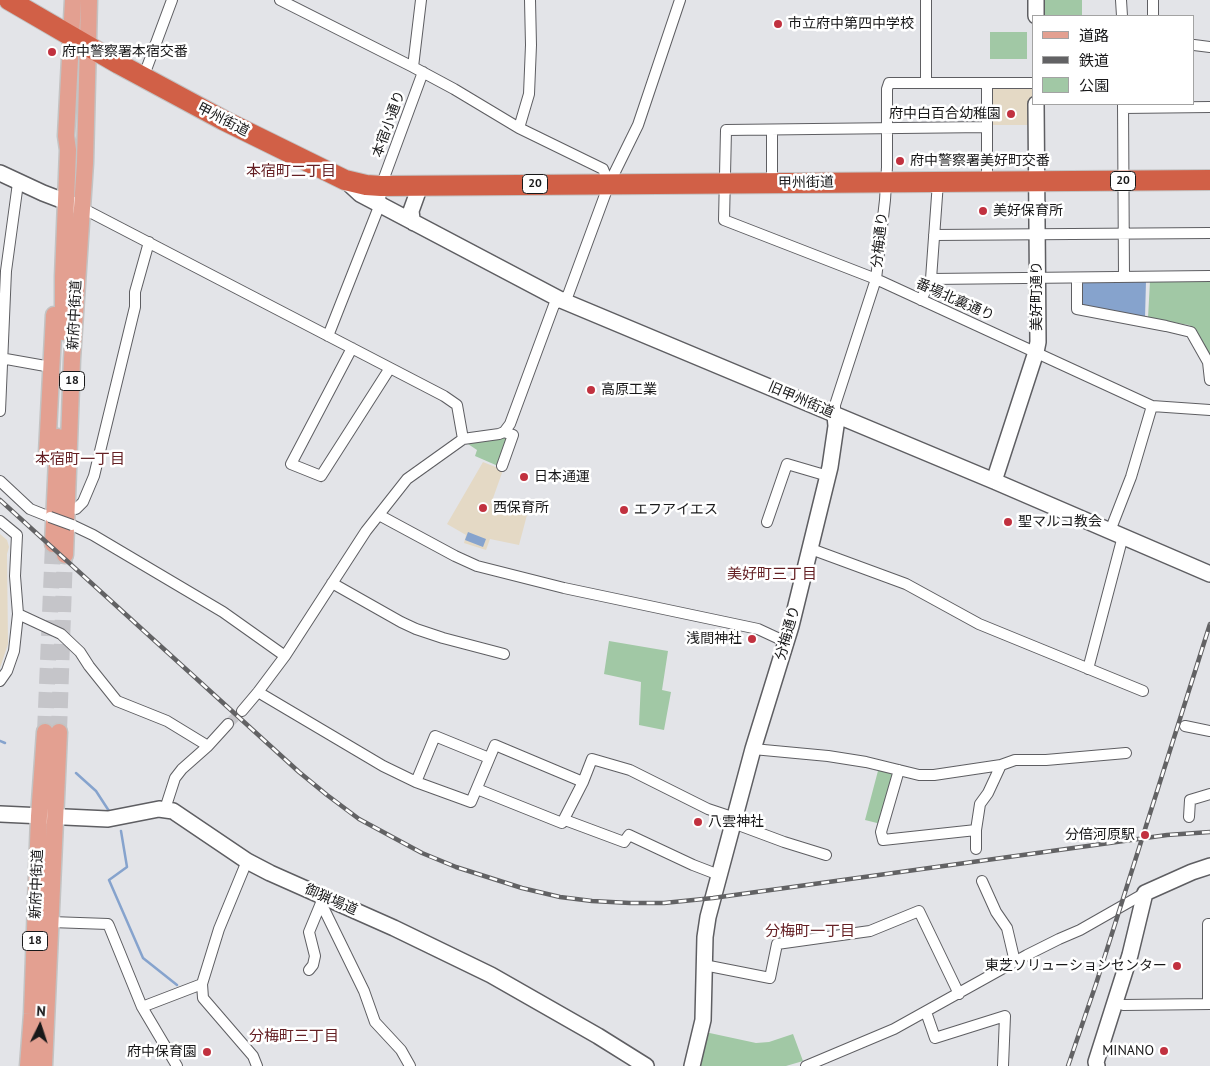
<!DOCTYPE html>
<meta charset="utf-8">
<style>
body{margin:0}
#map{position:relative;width:1210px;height:1066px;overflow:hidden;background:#e3e4e8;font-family:"PT Sans","Noto Sans JP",sans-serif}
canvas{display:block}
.legend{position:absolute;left:1032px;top:15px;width:162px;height:90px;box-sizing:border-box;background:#fff;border:1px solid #a3a3a3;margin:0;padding:6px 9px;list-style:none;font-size:15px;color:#181819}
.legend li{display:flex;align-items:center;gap:10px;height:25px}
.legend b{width:25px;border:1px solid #a3a3a3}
.north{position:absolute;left:15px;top:1001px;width:50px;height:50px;-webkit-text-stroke:4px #fff;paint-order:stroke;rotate:4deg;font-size:14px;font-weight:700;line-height:20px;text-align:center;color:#181819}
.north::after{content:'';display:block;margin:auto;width:18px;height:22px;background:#181819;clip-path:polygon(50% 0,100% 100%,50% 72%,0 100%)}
</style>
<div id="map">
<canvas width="1210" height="1066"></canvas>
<ul class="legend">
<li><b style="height:6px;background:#e3a091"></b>道路</li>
<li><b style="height:6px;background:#626264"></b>鉄道</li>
<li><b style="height:14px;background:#a1c8a5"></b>公園</li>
</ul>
<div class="north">N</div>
</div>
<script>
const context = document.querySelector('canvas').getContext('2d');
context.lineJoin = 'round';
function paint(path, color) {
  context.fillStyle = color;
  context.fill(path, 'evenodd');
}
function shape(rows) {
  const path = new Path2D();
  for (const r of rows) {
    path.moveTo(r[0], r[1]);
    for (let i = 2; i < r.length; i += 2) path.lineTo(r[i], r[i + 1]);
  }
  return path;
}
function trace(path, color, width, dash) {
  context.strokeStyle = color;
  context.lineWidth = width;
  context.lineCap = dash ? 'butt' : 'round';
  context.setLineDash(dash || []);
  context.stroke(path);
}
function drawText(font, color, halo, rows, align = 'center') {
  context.font = font + ' "PT Sans","Noto Sans JP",sans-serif';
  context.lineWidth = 5;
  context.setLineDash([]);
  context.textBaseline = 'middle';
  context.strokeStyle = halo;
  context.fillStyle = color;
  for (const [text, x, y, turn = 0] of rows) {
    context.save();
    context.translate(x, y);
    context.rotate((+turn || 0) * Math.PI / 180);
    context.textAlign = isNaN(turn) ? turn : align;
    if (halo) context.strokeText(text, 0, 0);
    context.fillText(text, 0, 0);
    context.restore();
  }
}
paint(shape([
 [988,84,1034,84,1035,125,988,125],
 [483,462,503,470,492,501,527,515,519,545,490,539,486,550,464,543,466,535,447,524],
 [0,534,7,540,9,547,7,554,8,644,0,668]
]), '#e4d9c5');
paint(shape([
 [1042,0,1082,0,1082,16,1042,16],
 [990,32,1027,32,1027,59,990,59],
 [1210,280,1210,355,1194,328,1189,325,1148,318,1150,281],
 [510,437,498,466,475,456,477,450,465,442],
 [609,641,668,651,662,690,671,692,664,730,639,725,641,682,604,674],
 [879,767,895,770,881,824,865,820],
 [705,1032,756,1043,769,1042,793,1034,803,1061,786,1066,696,1066]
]), '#a1c8a5');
paint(shape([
 [1146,281,1145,318,1080,306,1080,282],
 [468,532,486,539,483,547,465,540]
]), '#86a3cd');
trace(shape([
 [0,741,5,743],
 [76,773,96,791,109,811],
 [121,831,127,867,109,880,143,958,177,985]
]), '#86a3cd', 2.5);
trace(shape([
 [228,724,242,711]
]), '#c5c5c9', 10, [10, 5]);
trace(shape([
 [45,732,53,544],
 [59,732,65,555]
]), '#c5c5c9', 16, [16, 8]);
const street = shape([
 [280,0,413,67,454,89,519,128,603,169,609,184],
 [926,0,926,83],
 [1121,0,1122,16],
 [1153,16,1153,0],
 [1194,45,1210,47],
 [413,67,421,0],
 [143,78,172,0],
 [1123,104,1124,277],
 [1123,108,1210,107],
 [987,127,726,130,724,220,876,279,1152,406,1210,410],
 [519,128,529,94,531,45,530,0],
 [772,130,772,183],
 [987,182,987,83],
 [82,208,444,396,457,405,463,439],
 [934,235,1210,233],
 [1077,278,1077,309,1166,326,1191,332,1208,362,1210,380],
 [931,279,1210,276],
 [921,300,931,279,938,182],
 [328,336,380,204,381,186,423,72],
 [352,348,291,464,321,476,390,368],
 [0,358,51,367],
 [0,411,6,271,18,183],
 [835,415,835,405,876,279,885,200,887,167,887,89,889,83,1034,83],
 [502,466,513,435,504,432],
 [0,481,30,509,50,517],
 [76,509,83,502,94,476,135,307,135,292,149,242],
 [379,515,455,556,477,566,564,588,758,629,786,642],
 [0,521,17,535,15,576,18,614,14,651,7,671,0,681],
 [767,522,787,464,828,476],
 [72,525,93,535,223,612,285,656],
 [1110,531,1131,477,1152,406],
 [811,549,906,584,979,624,1143,691],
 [332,583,401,622,416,629,443,638,504,654],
 [18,614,61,634,80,652,89,666,117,701,167,721,208,746,182,769,175,778,165,809],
 [1088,669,1123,536],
 [258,692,383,766,416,782,471,802,495,745,583,782],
 [242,711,258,692,285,656,366,531,407,479,463,439,499,434,504,432,510,424,554,305,568,295,609,184,638,125,680,0],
 [1185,726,1210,731],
 [208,746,228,724],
 [753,749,828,756,866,762,919,775,934,775,1001,765,1015,760,1046,760,1126,753],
 [899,770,881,832,883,840,976,830],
 [416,782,435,736,489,758],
 [477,789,562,823,583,782,592,759,630,770,708,809,735,818],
 [1189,817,1190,800,1210,794],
 [565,820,624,842,629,835,693,865,719,875],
 [733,823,784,842,826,855],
 [976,849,976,830,980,804,988,793,1001,765],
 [247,861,219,929,202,984,203,998,253,1056,257,1066],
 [982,881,996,912,1007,928,1015,962],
 [323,896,321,903,364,991,375,1022,401,1050,410,1066],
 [51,922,108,924,109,926,142,1007,177,1066],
 [704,965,770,978,777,944,870,931,919,911,959,994],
 [309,970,313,965,315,956,309,932,321,903],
 [1208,1004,1208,924,1210,924],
 [1123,1005,1210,1004],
 [142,1007,202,984],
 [926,1012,935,1038,1005,1016,1003,1066],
 [806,1066,894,1029,1027,955,1059,939,1080,930,1145,893]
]);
const secondary = shape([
 [1036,0,1036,16],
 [0,173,43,193,77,206],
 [346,181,360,194,561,300,994,481,1210,574],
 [414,223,412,219,411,211,420,186],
 [994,481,1036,352,1038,342,1036,104],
 [0,814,108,819,159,809,173,811,247,861,270,873,394,928,491,975,598,1036,646,1066],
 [692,1066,703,1020,705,937,708,917,753,749,791,626,830,467,836,426,835,415],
 [1097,1066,1096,1062,1130,955,1145,893,1192,872,1210,866]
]);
const primary = shape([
 [63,332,63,277,68,150,66,136,73,0],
 [47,453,54,315],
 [53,544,58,437],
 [65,555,72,359,85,163,89,0],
 [28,1066,32,1014,39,816,45,732],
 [44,1066,59,732]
]);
const highway = shape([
 [9,0,119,64,223,120,345,180,366,185,381,186,1210,180]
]);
trace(street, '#5e5e62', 12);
trace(secondary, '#5e5e62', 18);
trace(primary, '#c3c3c3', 19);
trace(highway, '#c3c3c3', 22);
trace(street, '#fff', 10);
trace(secondary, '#fff', 15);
trace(primary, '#e3a091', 16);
trace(highway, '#d16047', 20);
const rail = shape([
 [0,500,299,772,327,795,359,819,422,853,456,867,522,888,560,897,592,901,630,903,664,903,713,898,1167,835,1210,832],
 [1068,1066,1096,984,1210,624]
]);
trace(rail, '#626264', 4.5);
trace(rail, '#fff', 2.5, [8]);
const streetBridge = shape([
 [50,517,72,525]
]);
trace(streetBridge, '#5e5e62', 12, []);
trace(streetBridge, '#fff', 10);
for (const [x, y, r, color] of [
 [778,24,5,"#c1313f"],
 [52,52,5,"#c1313f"],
 [1011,114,5,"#c1313f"],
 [900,161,5,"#c1313f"],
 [983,211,5,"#c1313f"],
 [591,390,5,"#c1313f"],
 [524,477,5,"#c1313f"],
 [483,508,5,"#c1313f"],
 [624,510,5,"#c1313f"],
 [1008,522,5,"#c1313f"],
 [752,639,5,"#c1313f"],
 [698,822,5,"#c1313f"],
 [1145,835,5,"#c1313f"],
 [1177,966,5,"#c1313f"],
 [1164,1051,5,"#c1313f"],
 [207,1052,5,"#c1313f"]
]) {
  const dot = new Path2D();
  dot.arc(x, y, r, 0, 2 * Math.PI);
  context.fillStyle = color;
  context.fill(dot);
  trace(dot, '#fff', 2);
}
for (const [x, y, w] of [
 [1123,181,25],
 [535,184,25],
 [72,381,25],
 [35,941,25]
]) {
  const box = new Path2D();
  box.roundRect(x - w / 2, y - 9.5, w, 19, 4);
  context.fillStyle = '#fff';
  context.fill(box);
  trace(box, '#181819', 1);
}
drawText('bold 12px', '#181819', null, [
 ["20",1123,181],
 ["20",535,184],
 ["18",72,381],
 ["18",35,941]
]);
drawText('14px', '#181819', '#fff', [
 ["市立府中第四中学校",788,24],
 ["府中警察署本宿交番",62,52],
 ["府中白百合幼稚園",1001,114,"right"],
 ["府中警察署美好町交番",910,161],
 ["美好保育所",993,211],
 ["高原工業",601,390],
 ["日本通運",534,477],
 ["西保育所",493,508],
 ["エフアイエス",634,510],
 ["聖マルコ教会",1018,522],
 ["浅間神社",742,639,"right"],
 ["八雲神社",708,822],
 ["分倍河原駅",1135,835,"right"],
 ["東芝ソリューションセンター",1167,966,"right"],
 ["MINANO",1154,1051,"right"],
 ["府中保育園",197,1052,"right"]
], 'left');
drawText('14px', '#181819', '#fff', [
 ["甲州街道",223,120,27],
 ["本宿小通り",389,124,-70],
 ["甲州街道",806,183,-1],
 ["分梅通り",880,240,-84],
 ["美好町通り",1037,296,-90],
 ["番場北裏通り",955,300,24],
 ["新府中街道",75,315,-87],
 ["旧甲州街道",801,400,23],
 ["分梅通り",788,633,-74],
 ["新府中街道",37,884,-88],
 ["御猟場道",331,900,24]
]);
drawText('15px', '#652024', '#fff', [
 ["本宿町二丁目",291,172],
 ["本宿町一丁目",80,460],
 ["美好町三丁目",772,575],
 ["分梅町一丁目",810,932],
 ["分梅町三丁目",294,1037]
]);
</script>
